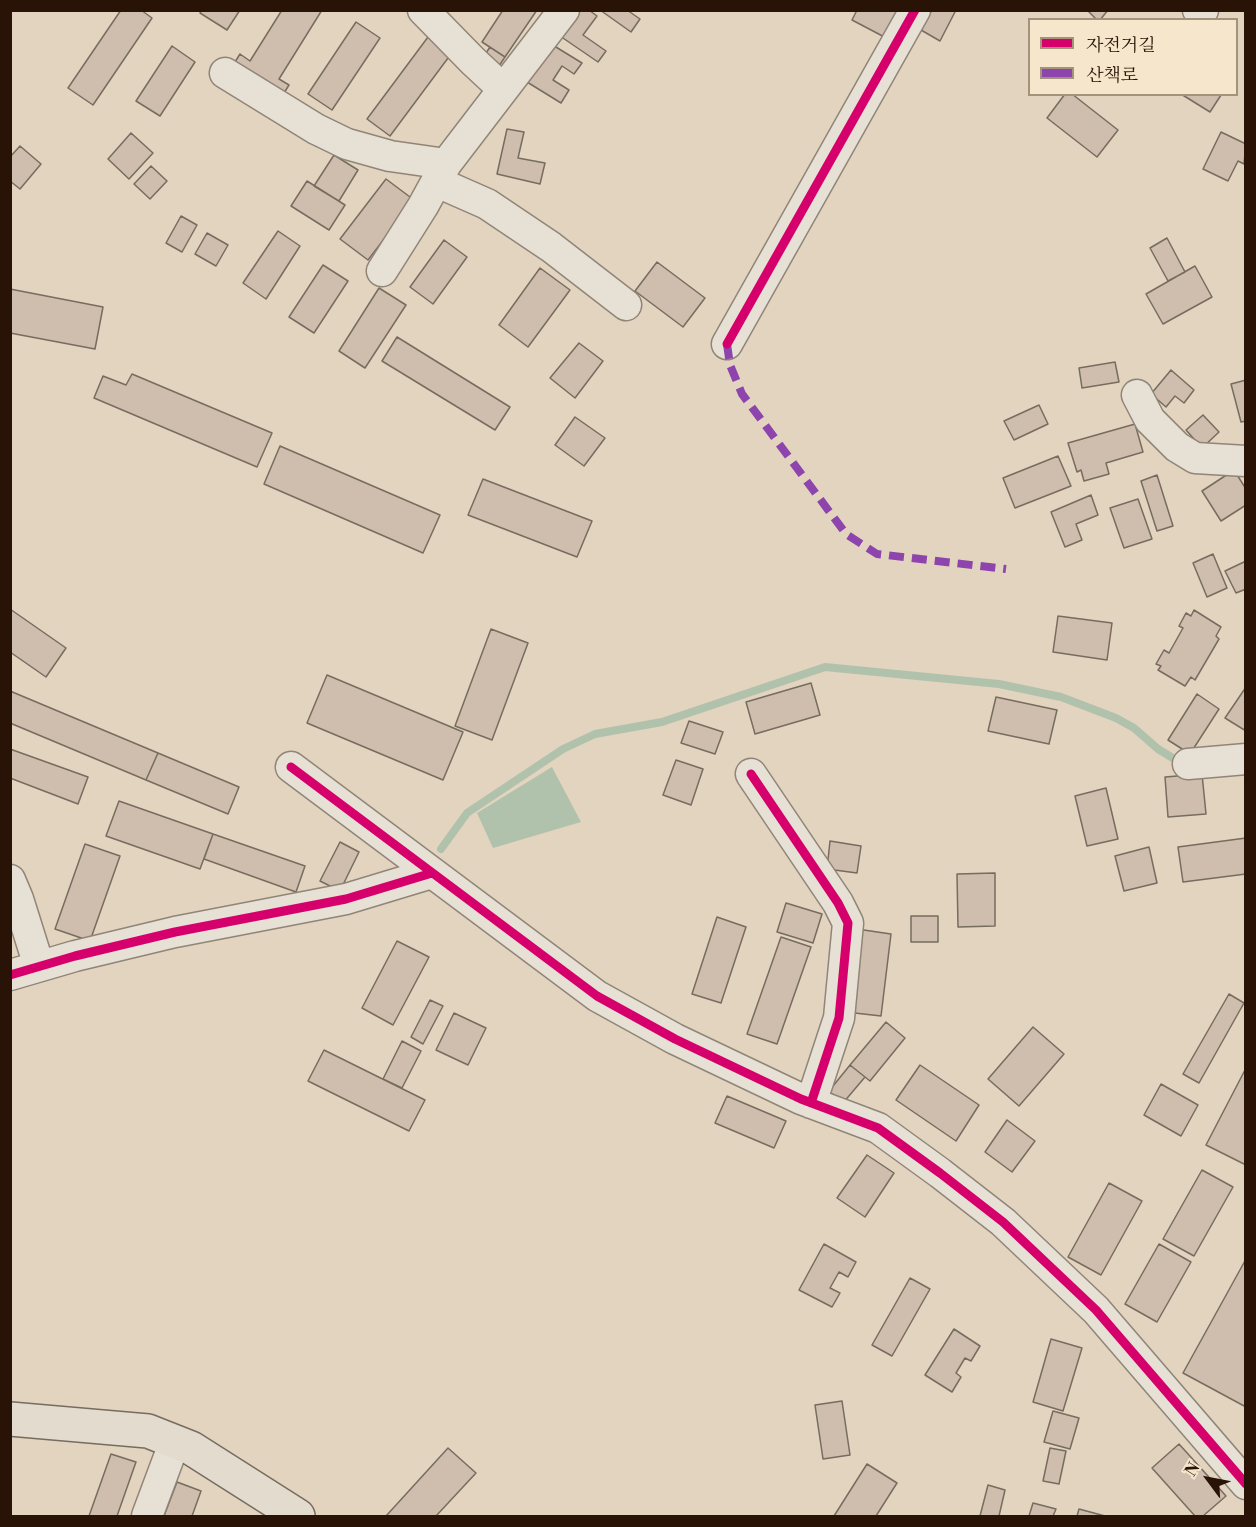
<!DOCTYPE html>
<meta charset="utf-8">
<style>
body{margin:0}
#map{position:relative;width:1256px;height:1527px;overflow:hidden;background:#e2d4be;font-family:"Libre Bodoni","Noto Serif KR",serif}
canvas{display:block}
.frame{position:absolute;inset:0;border:12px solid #291307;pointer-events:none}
.legend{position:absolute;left:1028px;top:18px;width:210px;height:78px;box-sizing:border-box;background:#f6e6cb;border:2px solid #a4927d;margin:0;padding:8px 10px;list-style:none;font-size:18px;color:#291307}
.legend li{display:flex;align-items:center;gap:12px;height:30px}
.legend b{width:30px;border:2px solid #a4927d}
.north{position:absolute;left:1178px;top:1449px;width:60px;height:60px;-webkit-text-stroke:4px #f6e6cb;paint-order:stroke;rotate:302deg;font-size:16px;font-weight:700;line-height:24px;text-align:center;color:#291307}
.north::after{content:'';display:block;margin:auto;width:21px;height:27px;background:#291307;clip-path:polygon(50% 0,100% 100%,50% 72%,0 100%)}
</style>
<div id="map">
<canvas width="1256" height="1527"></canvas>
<div class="frame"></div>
<ul class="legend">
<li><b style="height:8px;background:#d6006c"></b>자전거길</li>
<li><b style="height:8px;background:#8e44ad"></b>산책로</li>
</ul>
<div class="north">N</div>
</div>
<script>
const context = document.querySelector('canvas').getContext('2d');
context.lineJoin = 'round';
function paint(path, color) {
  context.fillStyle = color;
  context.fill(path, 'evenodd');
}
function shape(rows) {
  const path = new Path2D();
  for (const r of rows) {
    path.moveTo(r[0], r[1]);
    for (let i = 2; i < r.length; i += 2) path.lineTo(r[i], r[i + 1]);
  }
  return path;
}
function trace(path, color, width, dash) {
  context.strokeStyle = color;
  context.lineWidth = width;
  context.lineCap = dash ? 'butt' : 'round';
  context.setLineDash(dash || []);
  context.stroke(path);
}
paint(shape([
 [552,767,581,822,493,848,477,813]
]), '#b1c2ac');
trace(shape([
 [441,849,467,813,563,749,595,734,662,722,825,667,999,684,1061,697,1116,718,1134,728,1158,749,1176,760,1185,759]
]), '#b1c2ac', 8);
const building = shape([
 [121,10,141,10,152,18,93,105,68,88,121,10],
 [202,10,240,10,227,30,200,13,202,10],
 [282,10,322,10,279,79,289,85,279,101,230,70,240,54,250,61,282,10],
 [503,10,537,10,505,57,482,42,503,10],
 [577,10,589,10,597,16,583,35,606,51,598,62,560,36,577,10],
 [600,10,627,10,640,19,631,32,600,10],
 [857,10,908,10,892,41,852,20,857,10],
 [932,10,956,10,940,41,921,30,932,10],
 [1087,10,1108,10,1100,20,1097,20,1087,10],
 [356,22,380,38,332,110,308,94,356,22],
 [431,33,454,50,390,136,367,119,431,33],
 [551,44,582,63,574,74,562,66,553,80,569,90,561,103,527,82,551,44],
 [172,46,195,62,160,116,136,101,172,46],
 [490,47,505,57,495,72,480,62,490,47],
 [1065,94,1072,94,1118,130,1097,157,1047,118,1065,94],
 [1181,94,1220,94,1221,95,1210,112,1181,94],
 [507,129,524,132,518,158,545,163,540,184,497,174,507,129],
 [1221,132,1246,144,1244,164,1238,161,1228,181,1203,169,1221,132],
 [131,133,153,153,129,179,108,159,131,133],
 [20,146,41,164,20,189,10,181,10,157,20,146],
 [334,155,358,170,339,201,314,186,334,155],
 [151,166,167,181,150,199,134,184,151,166],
 [386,179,414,200,368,260,340,239,386,179],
 [307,181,345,205,329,230,291,206,307,181],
 [181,216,197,225,182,252,166,243,181,216],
 [278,231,300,246,266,299,243,283,278,231],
 [207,233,228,245,216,266,195,254,207,233],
 [1167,238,1185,272,1168,281,1150,248,1167,238],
 [444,240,467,257,433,304,410,287,444,240],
 [657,262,705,298,683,327,635,291,657,262],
 [323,265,348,281,314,333,289,317,323,265],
 [1195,266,1212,297,1163,324,1146,294,1195,266],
 [540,268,570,290,528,347,499,325,540,268],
 [379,288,406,305,365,368,339,351,379,288],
 [10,289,103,307,95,349,10,333,10,289],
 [397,337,510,407,495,430,382,361,397,337],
 [579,343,603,361,575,398,550,378,579,343],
 [1115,362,1119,382,1082,388,1079,368,1115,362],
 [1171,370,1194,390,1184,403,1175,396,1166,407,1151,394,1171,370],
 [132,374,272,433,257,467,94,398,103,376,126,385,132,374],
 [1246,380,1246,421,1241,422,1231,384,1246,380],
 [1039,405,1048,424,1014,440,1004,421,1039,405],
 [1203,415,1219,432,1202,448,1186,430,1203,415],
 [575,417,605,438,584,466,555,445,575,417],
 [1135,424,1143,452,1106,463,1109,474,1084,481,1081,470,1077,472,1068,443,1135,424],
 [280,446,440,515,423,553,264,484,280,446],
 [1058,456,1071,486,1015,508,1003,478,1058,456],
 [1234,470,1246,489,1246,505,1221,521,1202,491,1234,470],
 [1157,475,1173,526,1157,531,1141,481,1157,475],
 [483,479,592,521,577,557,468,515,483,479],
 [1091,495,1098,515,1076,524,1082,540,1065,547,1051,512,1091,495],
 [1138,499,1152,539,1124,548,1110,508,1138,499],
 [1213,554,1227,588,1207,597,1193,563,1213,554],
 [1246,561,1246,589,1236,593,1225,571,1246,561],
 [10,609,66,648,46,677,10,652,10,609],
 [1194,610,1221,627,1216,636,1219,639,1195,680,1191,677,1185,686,1158,670,1161,666,1156,664,1164,650,1169,653,1183,628,1179,626,1186,613,1191,616,1194,610],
 [1058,616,1112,623,1107,660,1053,652,1058,616],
 [491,629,528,643,492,740,455,726,491,629],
 [327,675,463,732,443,780,307,723,327,675],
 [811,683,820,715,755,734,746,702,811,683],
 [1246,687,1246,731,1225,718,1246,687],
 [10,691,158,753,146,780,10,723,10,691],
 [1197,694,1219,709,1190,754,1168,740,1197,694],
 [996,697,1057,710,1049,744,988,731,996,697],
 [689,721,723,732,715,754,681,743,689,721],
 [10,749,88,777,78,804,10,778,10,749],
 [158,753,239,787,228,814,146,780,158,753],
 [676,760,703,769,691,805,663,795,676,760],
 [1202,774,1206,814,1168,817,1165,777,1202,774],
 [1106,788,1118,839,1087,846,1075,796,1106,788],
 [119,801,213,834,200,869,106,836,119,801],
 [213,834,305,866,296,892,204,859,213,834],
 [1246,838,1246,874,1183,882,1178,847,1246,838],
 [830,841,861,846,857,873,827,869,830,841],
 [340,842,359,852,340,891,320,881,340,842],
 [85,844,120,856,90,941,55,929,85,844],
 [1149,847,1157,883,1124,891,1115,856,1149,847],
 [995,873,995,926,958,927,957,874,995,873],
 [786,903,822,914,813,943,777,932,786,903],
 [911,916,938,916,938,942,911,942,911,916],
 [717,917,746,927,721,1003,692,994,717,917],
 [857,929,891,934,881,1016,846,1012,857,929],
 [781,937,811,947,777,1044,747,1034,781,937],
 [397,941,429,957,393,1025,362,1008,397,941],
 [1229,994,1244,1003,1199,1083,1183,1074,1229,994],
 [430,1000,443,1006,423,1044,411,1037,430,1000],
 [454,1013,486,1028,468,1065,436,1050,454,1013],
 [886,1022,905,1038,870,1081,850,1065,886,1022],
 [1033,1027,1064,1054,1019,1106,988,1079,1033,1027],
 [402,1041,421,1051,402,1088,383,1079,402,1041],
 [324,1050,425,1100,409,1131,308,1081,324,1050],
 [850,1065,865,1077,843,1103,829,1091,850,1065],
 [920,1065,979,1105,956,1141,896,1100,920,1065],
 [1246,1068,1246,1165,1206,1145,1246,1068],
 [1161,1084,1198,1105,1181,1136,1144,1115,1161,1084],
 [727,1096,786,1121,774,1148,715,1123,727,1096],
 [1007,1120,1035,1141,1012,1172,985,1152,1007,1120],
 [867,1155,894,1173,865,1217,837,1198,867,1155],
 [1202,1170,1233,1187,1194,1256,1163,1239,1202,1170],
 [1109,1183,1142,1201,1101,1275,1068,1257,1109,1183],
 [824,1244,856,1262,848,1277,839,1272,830,1288,840,1293,832,1307,799,1290,824,1244],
 [1159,1244,1191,1262,1157,1322,1125,1304,1159,1244],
 [1246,1259,1246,1407,1183,1373,1246,1259],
 [910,1278,930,1289,892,1356,872,1345,910,1278],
 [954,1329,980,1346,971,1361,965,1358,956,1373,961,1377,952,1392,925,1375,954,1329],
 [1051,1339,1082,1348,1063,1411,1033,1402,1051,1339],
 [842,1401,850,1455,823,1459,815,1405,842,1401],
 [1053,1411,1079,1418,1070,1449,1044,1442,1053,1411],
 [1179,1444,1226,1496,1203,1516,1195,1516,1152,1468,1179,1444],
 [448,1448,476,1473,436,1516,386,1516,448,1448],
 [1050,1448,1066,1451,1059,1484,1043,1481,1050,1448],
 [111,1454,136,1462,117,1516,89,1516,111,1454],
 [867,1464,897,1483,876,1516,834,1516,867,1464],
 [177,1482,201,1491,192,1516,164,1516,177,1482],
 [988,1485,1005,1490,999,1516,980,1516,988,1485],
 [1033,1503,1056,1509,1053,1516,1029,1516,1033,1503],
 [1079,1509,1105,1516,1077,1516,1079,1509]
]);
paint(building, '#cfbdad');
trace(building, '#766c5f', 1.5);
const minor = shape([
 [423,10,473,61,503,89],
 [1198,10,1203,10],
 [225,73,316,129,347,144,390,156,446,164],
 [437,182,487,204,551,247,626,305],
 [382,271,423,206,446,164,564,10],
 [727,344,915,10],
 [1137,395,1150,420,1177,447,1195,458,1246,461],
 [1188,764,1246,759],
 [291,767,597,996,675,1039,801,1099,878,1128,940,1173,1003,1222,1096,1310,1246,1484],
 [751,774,838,903,848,923,839,1018,811,1103],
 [10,880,18,899,39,966],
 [10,975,75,956,175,932,346,899,432,873],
 [147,1516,175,1441]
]);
const major = shape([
 [10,1419,148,1431,191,1448,298,1516]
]);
trace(minor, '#908578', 33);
trace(major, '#766c5f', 36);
trace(minor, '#e7e0d5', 30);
trace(major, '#e3dbce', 33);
trace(shape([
 [727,344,730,365,742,394,846,534,877,554,1006,569]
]), '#8e44ad', 8, [15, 8]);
trace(shape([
 [727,344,915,10],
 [291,767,597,996,675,1039,801,1099,878,1128,940,1173,1003,1222,1096,1310,1246,1484],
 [751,774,838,903,848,923,839,1018,811,1103],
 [10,975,75,956,175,932,346,899,432,873]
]), '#d6006c', 9);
</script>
